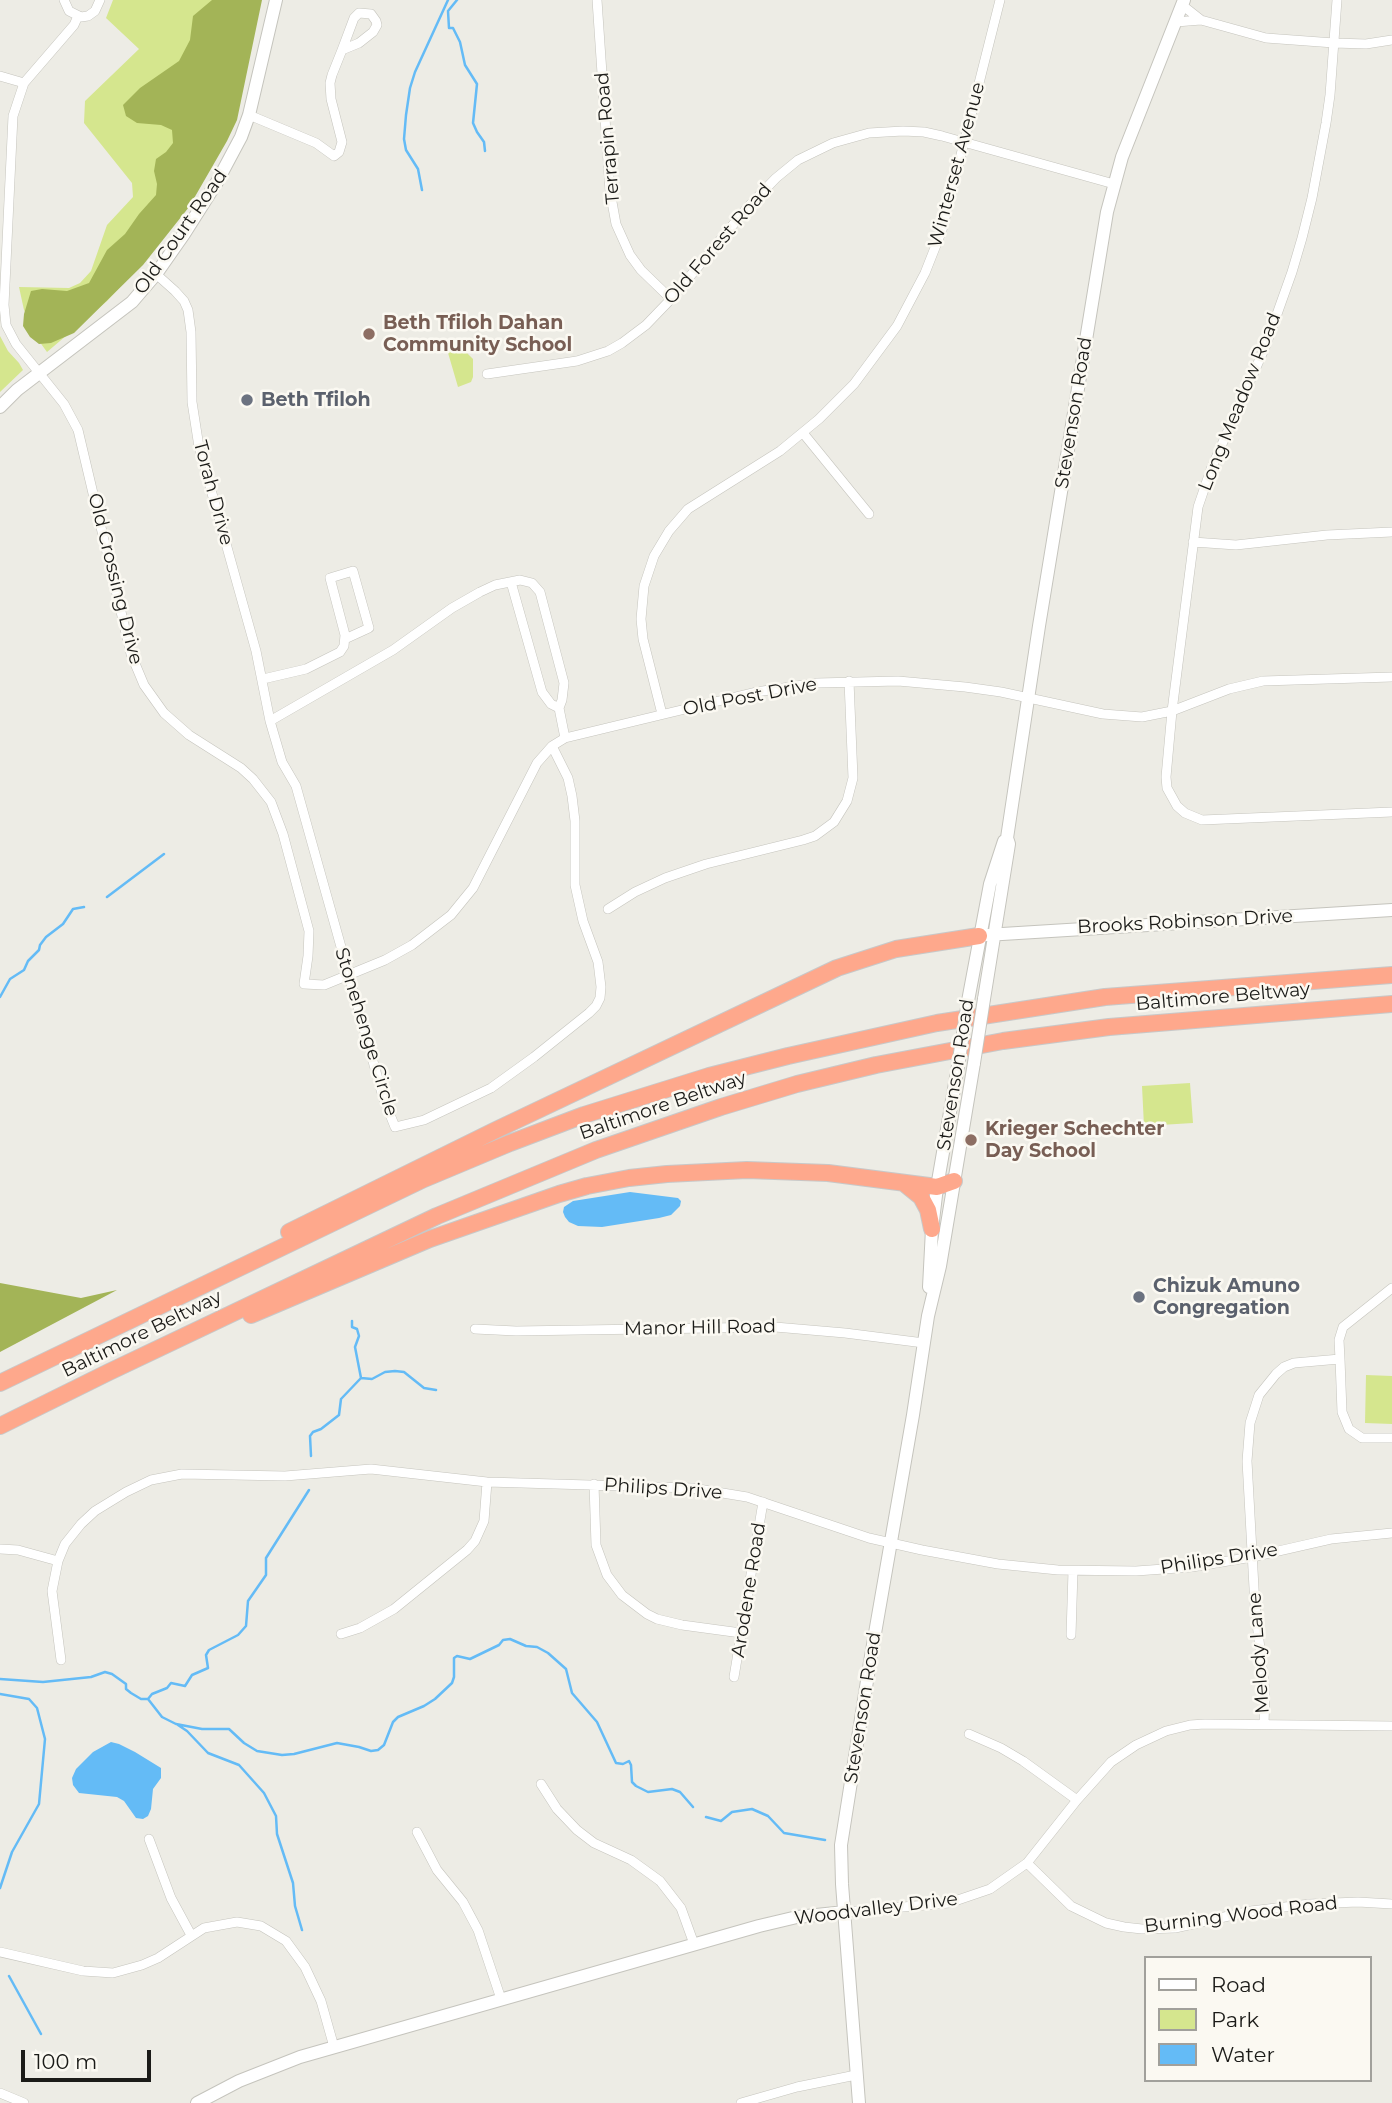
<!DOCTYPE html>
<style>
body{margin:0}
#map{position:relative;width:1392px;height:2103px;overflow:hidden;background:#edece5;font-family:Montserrat,sans-serif}
canvas{display:block}
.legend{position:absolute;left:1144px;top:1956px;width:228px;height:126px;box-sizing:border-box;background:#fbf9f2;border:2px solid #a1a09b;margin:0;padding:9px 12px;list-style:none;font-size:21px;color:#1b1b18}
.legend li{display:flex;align-items:center;gap:14px;height:35px}
.legend b{width:35px;border:2px solid #a1a09b}
.scale{position:absolute;left:21px;top:2050px;width:130px;height:32px;box-sizing:border-box;border:4px solid #1b1b18;border-top:0;padding-left:9px;font-size:21px;line-height:24px;white-space:nowrap;color:#1b1b18;-webkit-text-stroke:5px #fbf9f2;paint-order:stroke}
</style>
<div id="map">
<canvas width="1392" height="2103"></canvas>
<ul class="legend">
<li><b style="height:9px;background:#fff"></b>Road</li>
<li><b style="height:19px;background:#d5e68e"></b>Park</li>
<li><b style="height:19px;background:#64bbf6"></b>Water</li>
</ul>
<div class="scale">100 m</div>
</div>
<script>
const context = document.querySelector('canvas').getContext('2d');
context.lineJoin = 'round';
function paint(path, color) {
  context.fillStyle = color;
  context.fill(path, 'evenodd');
}
function shape(rows) {
  const path = new Path2D();
  for (const r of rows) {
    path.moveTo(r[0], r[1]);
    for (let i = 2; i < r.length; i += 2) path.lineTo(r[i], r[i + 1]);
  }
  return path;
}
function trace(path, color, width, dash) {
  context.strokeStyle = color;
  context.lineWidth = width;
  context.lineCap = dash ? 'butt' : 'round';
  context.setLineDash(dash || []);
  context.stroke(path);
}
function drawText(font, color, halo, rows, align = 'center') {
  context.font = font + ' Montserrat,sans-serif';
  context.lineWidth = 5;
  context.setLineDash([]);
  context.textBaseline = 'middle';
  context.strokeStyle = halo;
  context.fillStyle = color;
  for (const [text, x, y, turn = 0] of rows) {
    context.save();
    context.translate(x, y);
    context.rotate((+turn || 0) * Math.PI / 180);
    context.textAlign = isNaN(turn) ? turn : align;
    if (halo) context.strokeText(text, 0, 0);
    context.fillText(text, 0, 0);
    context.restore();
  }
}
paint(shape([
 [113,0,257,0,148,257,107,301,47,352,39,341,24,310,19,287,69,288,80,283,91,271,107,225,133,197,132,183,84,123,85,101,139,49,106,18],
 [0,336,8,351,19,363,23,370,0,392],
 [455,341,473,359,473,377,471,382,458,387,446,346,447,342],
 [1190,1083,1193,1123,1144,1126,1142,1086],
 [1366,1375,1392,1376,1392,1424,1365,1423]
]), '#d5e68e');
paint(shape([
 [212,0,262,0,237,120,227,141,189,207,143,265,74,333,51,343,39,344,30,337,23,326,24,314,31,291,42,289,67,291,89,283,107,250,125,234,139,214,156,195,157,184,154,171,156,159,166,152,173,143,172,130,161,125,137,123,126,116,123,105,140,88,179,61,190,40,193,16],
 [0,1283,81,1298,117,1290,0,1352]
]), '#a3b457');
paint(shape([
 [630,1192,678,1198,681,1201,680,1206,671,1215,659,1218,602,1227,578,1226,569,1222,565,1217,563,1212,564,1207,573,1201],
 [111,1742,119,1744,135,1752,161,1768,161,1778,153,1789,151,1809,148,1816,143,1819,136,1818,124,1801,117,1797,79,1793,73,1785,72,1778,76,1769,93,1752]
]), '#64bbf6');
trace(shape([
 [457,0,448,11,449,28,453,28,460,42,465,65,477,84,473,123,477,132,484,142,485,151],
 [422,190,418,169,406,150,404,139,406,115,410,88,415,72,448,0],
 [107,897,164,854],
 [0,997,10,979,24,970,28,961,39,950,40,945,46,937,63,924,73,909,84,907],
 [352,1321,352,1327,357,1329,359,1336,355,1347,361,1378],
 [361,1378,372,1379,385,1372,395,1371,404,1372,424,1388,436,1390],
 [311,1456,310,1436,313,1432,321,1429,339,1415,341,1399,361,1378],
 [0,1679,43,1682,91,1677,105,1672,112,1674,126,1684,126,1689,131,1693,141,1699,148,1699,162,1717,176,1724,202,1729,229,1729,244,1743,257,1751,282,1755,294,1754,337,1743,359,1747,371,1751,378,1750,384,1745,393,1722,398,1717,424,1706,435,1699,452,1683,454,1677,454,1658,457,1656,470,1659,499,1645,503,1640,510,1639,526,1646,537,1647,548,1653,566,1669,572,1693,597,1722,616,1763,623,1764,629,1761,631,1765,632,1782,636,1786,648,1792,672,1789,680,1792,693,1807],
 [0,1694,29,1699,37,1708,45,1739,39,1804,12,1852,0,1888],
 [148,1699,152,1694,167,1688,171,1683,185,1686,192,1675,208,1668,206,1655,209,1650,238,1635,246,1626,248,1601,266,1575,266,1558,309,1490],
 [178,1725,187,1731,208,1753,239,1765,264,1793,276,1816,277,1834,293,1883,295,1906,302,1930],
 [706,1817,721,1821,732,1812,752,1809,768,1816,784,1833,825,1840],
 [9,1976,41,2034]
]), '#64bbf6', 2.5);
const street = shape([
 [64,0,69,11,81,17,88,16,95,11,100,0],
 [597,0,610,191,616,224,630,255,641,270,671,299],
 [1337,0,1330,95,1326,123,1312,198,1302,238,1292,272,1266,345,1211,469,1198,507,1172,711,1166,777,1167,788,1177,806,1185,813,1202,820,1392,812],
 [1182,5,1201,20,1266,38,1334,43,1366,44,1392,40],
 [78,16,74,25,24,83,13,116,4,305,6,325,16,344,64,404,78,430,131,654,144,685,164,713,189,735,241,768,253,779,271,802,283,834,309,931,308,956,304,984,324,985,385,960,412,945,451,915,473,888,537,763,552,746,565,738,756,692,817,683,898,681,965,687,1001,692,1103,714,1142,717,1172,711,1229,689,1263,681,1392,677],
 [1176,22,1201,20],
 [0,76,24,83],
 [249,115,316,143,334,156,339,152,342,142,331,99,330,83,332,75,342,50,354,18,359,13,371,14,376,21,377,25,373,32,359,43,342,50],
 [156,274,175,291,184,301,188,310,191,332,192,402,199,447,256,651,270,721,282,762,296,786,383,1097,395,1127,424,1120,491,1088,534,1057,589,1013,596,1006,600,998,601,987,598,962,583,921,575,885,575,821,572,796,568,778,552,746],
 [487,374,577,361,608,351,622,343,646,325,671,299,747,208,776,178,798,160,833,143,869,133,903,131,924,132,942,136,1114,184],
 [803,433,869,514],
 [1193,542,1236,545,1327,535,1392,532],
 [511,582,542,692,551,704,559,708],
 [263,679,306,669,340,652,344,646,345,635,330,578,353,571,369,628,345,639],
 [662,714,643,639,641,619,644,586,654,556,669,531,688,509,780,451,819,419,854,384,897,326,925,273,942,230,1000,0],
 [270,721,393,650,452,608,480,592,495,585,520,580,532,583,540,592,564,683,562,700,559,708,565,738],
 [608,909,635,892,665,878,706,864,803,840,815,836,834,822,847,801,853,778,849,681],
 [475,1329,516,1331,775,1327,845,1333,924,1343],
 [1340,1359,1342,1412,1349,1429,1362,1438,1392,1438],
 [594,1484,596,1545,607,1575,622,1595,647,1614,657,1619,682,1625,741,1633],
 [0,1549,18,1550,58,1561],
 [341,1634,360,1628,394,1609,467,1550,475,1541,484,1521,487,1482],
 [1071,1635,1073,1571],
 [61,1660,52,1591,58,1561,65,1544,81,1524,95,1511,126,1492,151,1480,182,1474,285,1476,371,1469,487,1482,692,1488,747,1497,869,1538,922,1550,998,1564,1058,1570,1136,1571,1192,1567,1252,1557,1331,1539,1392,1533],
 [734,1677,763,1502],
 [1264,1724,1265,1692,1255,1606,1247,1461,1250,1423,1259,1395,1276,1374,1284,1367,1294,1363,1340,1359,1339,1340,1343,1327,1392,1288],
 [969,1734,1001,1748,1023,1761,1077,1800],
 [541,1784,557,1809,577,1830,594,1843,631,1860,660,1881,681,1908,694,1944],
 [417,1832,437,1870,463,1902,478,1930,501,1999],
 [149,1839,171,1898,191,1935],
 [1027,1863,1071,1906,1106,1923,1124,1927,1142,1929,1175,1928,1251,1911,1310,1904,1358,1902,1392,1904],
 [845,1912,949,1903,990,1889,1027,1863,1077,1800,1111,1762,1136,1745,1166,1731,1190,1725,1205,1724,1392,1726],
 [0,1952,83,1971,113,1973,142,1965,158,1958,204,1928,237,1922,261,1926,286,1941,305,1967,321,2001,334,2047],
 [0,2093,24,2103],
 [741,2103,797,2087,856,2075]
]);
const secondary = shape([
 [0,407,17,390,132,302,156,274,184,234,217,182,241,137,249,115,276,0],
 [986,935,1392,910],
 [984,999,1009,844,1007,838,1039,626,1107,212,1122,157,1184,0],
 [968,1001,990,884,1004,841],
 [929,1287,932,1229,937,1187,958,1066],
 [197,2103,239,2081,300,2057,759,1926,797,1917,845,1912],
 [859,2103,842,1884,841,1845,870,1662,913,1415,928,1316,940,1266,974,1063]
]);
const highway = shape([
 [905,1184,921,1197,928,1210,932,1229],
 [289,1232,496,1130,837,968,896,949,979,936],
 [251,1315,430,1239,559,1194,587,1186,629,1178,667,1174,747,1170,828,1173,937,1187,954,1181],
 [0,1383,424,1179,510,1143,584,1115,709,1076,788,1056,937,1023,1105,997,1392,975],
 [0,1426,109,1372,437,1216,596,1150,721,1107,797,1084,876,1065,1003,1041,1109,1027,1392,1004]
]);
trace(street, '#c5c4bd', 10);
trace(secondary, '#c5c4bd', 14);
trace(highway, '#c8c8c8', 18);
trace(street, '#fff', 9);
trace(secondary, '#fff', 12);
trace(highway, '#fea88c', 16);
const secondaryBridge = shape([
 [974,1063,984,999],
 [958,1066,968,1001]
]);
trace(secondaryBridge, '#c5c4bd', 14, []);
trace(secondaryBridge, '#fff', 12);
for (const [x, y, r, color] of [
 [369,334,7,"#8d6e63"],
 [247,400,7,"#6b7280"],
 [971,1140,7,"#8d6e63"],
 [1139,1297,7,"#6b7280"]
]) {
  const dot = new Path2D();
  dot.arc(x, y, r, 0, 2 * Math.PI);
  context.fillStyle = color;
  context.fill(dot);
  trace(dot, '#fbf9f2', 2.5);
}
drawText('19px', '#1b1b18', '#fbf9f2', [
 ["Terrapin Road",608,138,-95],
 ["Winterset Avenue",957,165,-75],
 ["Old Court Road",181,232,-55],
 ["Old Forest Road",718,244,-49],
 ["Long Meadow Road",1240,402,-68],
 ["Stevenson Road",1074,413,-81],
 ["Torah Drive",213,493,75],
 ["Old Crossing Drive",115,579,76],
 ["Old Post Drive",750,697,-11],
 ["Brooks Robinson Drive",1185,922,-3],
 ["Baltimore Beltway",1223,997,-5],
 ["Stonehenge Circle",366,1032,73],
 ["Stevenson Road",956,1075,-81],
 ["Baltimore Beltway",663,1106,-19],
 ["Manor Hill Road",700,1328,-1],
 ["Baltimore Beltway",142,1334,-26],
 ["Philips Drive",663,1489,4],
 ["Philips Drive",1219,1559,-9],
 ["Arodene Road",749,1590,-81],
 ["Melody Lane",1259,1653,-94],
 ["Stevenson Road",863,1708,-81],
 ["Woodvalley Drive",876,1909,-7],
 ["Burning Wood Road",1241,1915,-7]
]);
drawText('bold 19px', '#785e54', '#fbf9f2', [
 ["Beth Tfiloh Dahan",383,323],
 ["Community School",383,345],
 ["Krieger Schechter",985,1129],
 ["Day School",985,1151]
], 'left');
drawText('bold 19px', '#5b616d', '#fbf9f2', [
 ["Beth Tfiloh",261,400],
 ["Chizuk Amuno",1153,1286],
 ["Congregation",1153,1308]
], 'left');
</script>
